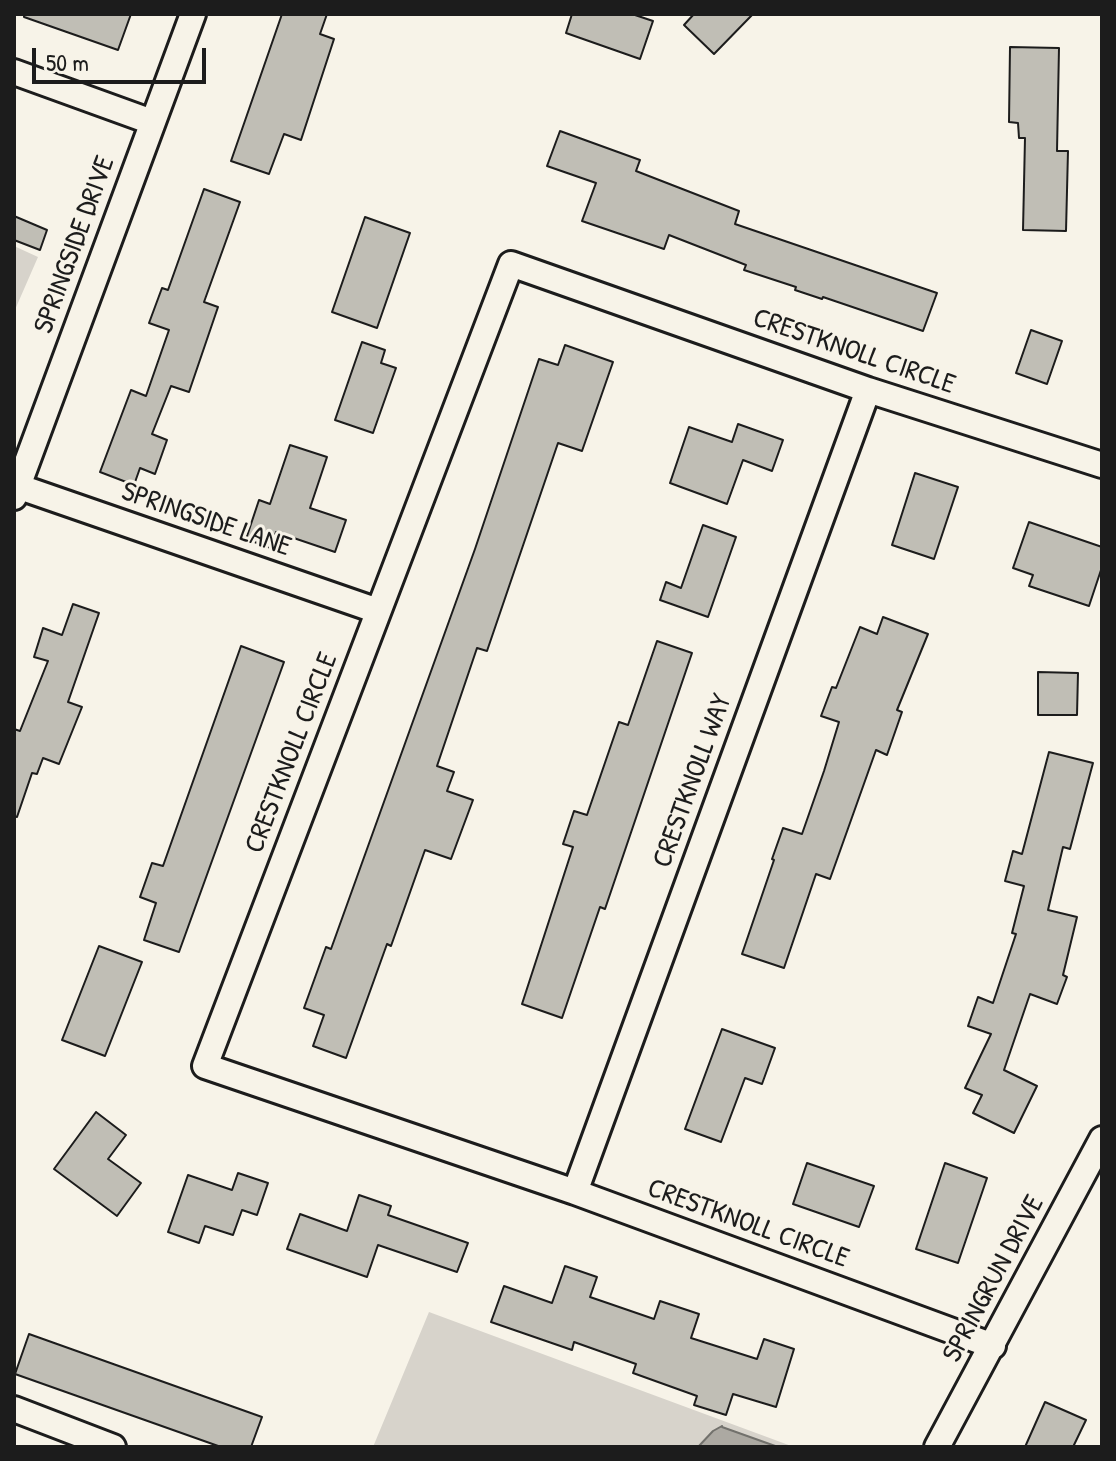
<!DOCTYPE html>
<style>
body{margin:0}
#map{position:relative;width:1116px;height:1461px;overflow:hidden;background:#f7f3e8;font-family:"Patrick Hand",sans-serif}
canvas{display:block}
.frame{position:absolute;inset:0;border:16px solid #1c1c1c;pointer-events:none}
.scale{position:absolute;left:32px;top:48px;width:174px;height:36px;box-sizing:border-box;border:4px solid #1c1c1c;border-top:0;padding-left:10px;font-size:24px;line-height:28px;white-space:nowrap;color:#1c1c1c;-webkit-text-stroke:6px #f7f3e8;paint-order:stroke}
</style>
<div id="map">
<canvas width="1116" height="1461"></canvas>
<div class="frame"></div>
<div class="scale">50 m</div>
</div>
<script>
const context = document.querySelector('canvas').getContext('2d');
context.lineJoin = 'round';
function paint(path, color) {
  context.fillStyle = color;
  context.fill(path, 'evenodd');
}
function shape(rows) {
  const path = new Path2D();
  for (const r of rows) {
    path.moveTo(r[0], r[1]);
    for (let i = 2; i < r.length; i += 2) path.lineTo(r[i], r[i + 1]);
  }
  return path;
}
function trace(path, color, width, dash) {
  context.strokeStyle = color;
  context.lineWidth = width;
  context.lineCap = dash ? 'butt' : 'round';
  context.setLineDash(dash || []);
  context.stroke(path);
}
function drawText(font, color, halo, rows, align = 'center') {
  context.font = font + ' "Patrick Hand",sans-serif';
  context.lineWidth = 6;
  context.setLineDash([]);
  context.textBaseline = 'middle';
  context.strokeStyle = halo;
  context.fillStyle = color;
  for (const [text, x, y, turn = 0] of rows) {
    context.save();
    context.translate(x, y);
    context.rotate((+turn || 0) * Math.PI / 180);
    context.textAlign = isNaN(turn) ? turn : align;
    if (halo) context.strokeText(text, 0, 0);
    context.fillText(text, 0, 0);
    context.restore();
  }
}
paint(shape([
 [14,246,38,257,14,312],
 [429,1312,794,1447,373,1447]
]), '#d7d3cb');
const water = shape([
 [722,1426,722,1427,778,1447,698,1447,713,1431,722,1426]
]);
paint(water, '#aca9a2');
trace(water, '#72716c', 2);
const building = shape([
 [24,14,131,14,118,50,24,17,24,14],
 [282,14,327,14,320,34,334,39,301,140,284,134,269,174,231,161,282,14],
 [572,14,632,14,653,21,640,59,566,33,572,14],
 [694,14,753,14,714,54,684,25,694,14],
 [1010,47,1059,48,1057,151,1068,151,1066,231,1023,230,1025,138,1019,138,1018,123,1009,122,1010,47],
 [560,131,640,160,636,171,739,211,735,224,937,293,923,331,823,297,822,299,795,290,796,287,744,270,746,265,669,235,664,249,582,221,596,183,547,166,560,131],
 [204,189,240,202,204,302,218,307,189,392,171,386,152,434,167,440,155,474,140,468,134,485,100,472,131,390,146,396,169,330,149,323,162,288,168,290,204,189],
 [14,216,47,230,40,250,14,240,14,216],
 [365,217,410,233,377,328,332,312,365,217],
 [1031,330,1062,341,1047,384,1016,373,1031,330],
 [362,342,385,350,381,363,396,368,373,433,335,420,362,342],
 [565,345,613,362,582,451,558,443,487,651,477,648,437,766,454,772,447,791,473,800,451,859,425,850,391,946,387,944,346,1058,313,1046,324,1015,304,1008,326,947,331,949,475,549,539,359,558,365,565,345],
 [738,424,783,440,772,471,743,460,727,504,670,483,689,427,732,442,738,424],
 [290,445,327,457,310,508,346,520,335,552,276,532,271,548,246,539,259,500,270,504,290,445],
 [915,473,958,487,934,559,892,545,915,473],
 [1029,522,1102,547,1102,567,1089,606,1029,586,1033,575,1013,568,1029,522],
 [703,525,736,537,708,617,660,600,666,582,681,588,703,525],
 [73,604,99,613,68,702,82,707,59,764,43,758,37,774,32,773,17,817,14,816,14,729,20,731,48,661,34,657,43,628,62,635,73,604],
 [883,617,928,634,897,710,902,712,887,755,876,750,830,879,816,874,784,968,742,954,774,860,772,859,783,828,802,834,824,771,839,722,821,716,832,687,836,688,860,627,877,634,883,617],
 [657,641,692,653,605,909,600,907,562,1018,522,1004,573,847,563,844,574,811,587,815,619,722,628,725,657,641],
 [241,646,284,662,179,952,144,940,156,903,140,897,152,863,163,866,241,646],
 [1038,672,1078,673,1077,715,1038,715,1038,672],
 [1049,752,1093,763,1070,849,1063,847,1048,910,1077,917,1063,975,1067,977,1057,1004,1030,994,1004,1070,1037,1086,1014,1133,973,1113,982,1095,965,1088,991,1034,968,1026,978,997,993,1003,1016,934,1012,933,1024,886,1005,881,1013,851,1022,854,1049,752],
 [99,946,142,962,105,1056,62,1040,99,946],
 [722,1029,775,1048,762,1084,745,1078,721,1142,685,1129,722,1029],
 [96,1112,126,1135,108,1159,141,1183,117,1216,54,1169,96,1112],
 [807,1163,874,1186,859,1227,793,1204,807,1163],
 [945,1163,987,1178,958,1263,916,1249,945,1163],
 [238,1173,268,1183,257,1215,242,1210,233,1235,205,1226,199,1243,168,1232,188,1175,232,1190,238,1173],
 [359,1195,391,1206,388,1215,468,1243,457,1272,378,1245,367,1277,287,1249,300,1214,347,1231,359,1195],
 [565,1266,597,1277,590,1297,654,1319,660,1301,699,1314,691,1338,757,1359,764,1339,794,1349,776,1407,733,1394,726,1415,694,1405,697,1396,633,1373,636,1364,574,1342,572,1350,491,1322,504,1286,552,1303,565,1266],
 [29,1334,262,1417,251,1447,221,1447,15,1374,29,1334],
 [1045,1402,1086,1420,1073,1447,1025,1447,1045,1402]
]);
paint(building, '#c0beb5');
trace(building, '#1c1c1c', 2);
const street = shape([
 [14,72,152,122],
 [14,485,378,611],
 [14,497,193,14],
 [575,1192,868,390],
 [993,1346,575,1192,205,1066,511,264,868,390,1102,465],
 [14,1409,113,1447],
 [937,1447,1102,1139]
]);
trace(street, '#1c1c1c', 30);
trace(street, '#f7f3e8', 24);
drawText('28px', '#1c1c1c', '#f7f3e8', [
 ["SPRINGSIDE DRIVE",75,245,-70],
 ["CRESTKNOLL CIRCLE",854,352,19],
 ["SPRINGSIDE LANE",206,520,19],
 ["CRESTKNOLL CIRCLE",292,753,-69],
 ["CRESTKNOLL WAY",693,781,-70],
 ["CRESTKNOLL CIRCLE",748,1224,20],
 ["SPRINGRUN DRIVE",994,1279,-62]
]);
</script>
